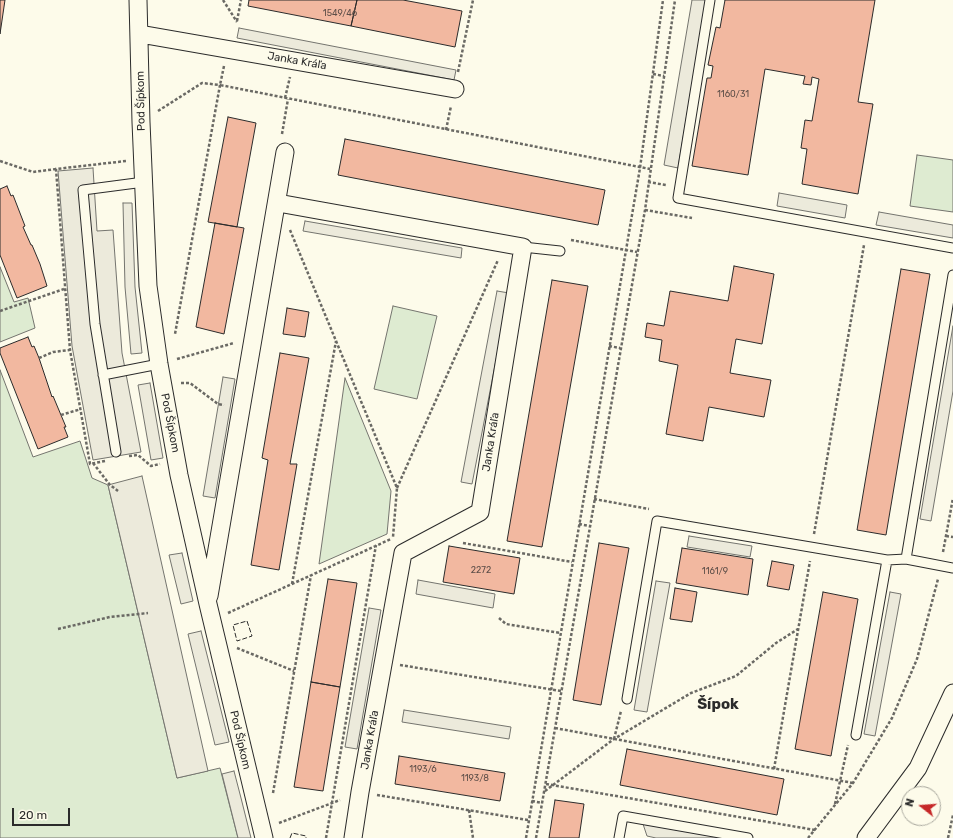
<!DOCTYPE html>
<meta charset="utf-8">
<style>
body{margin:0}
#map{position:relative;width:953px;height:838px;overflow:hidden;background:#fdfbea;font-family:Rubik,sans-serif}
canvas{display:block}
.north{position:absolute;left:901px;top:786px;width:40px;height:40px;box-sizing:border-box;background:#fdfbea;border:1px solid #a9a89e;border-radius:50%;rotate:287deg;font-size:11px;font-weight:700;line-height:16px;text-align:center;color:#2b2b2b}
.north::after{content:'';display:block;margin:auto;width:14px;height:18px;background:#c62828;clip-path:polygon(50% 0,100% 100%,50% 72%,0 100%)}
.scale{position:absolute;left:12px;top:808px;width:58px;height:18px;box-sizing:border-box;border:2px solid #2b2b2b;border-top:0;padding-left:5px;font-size:12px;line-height:14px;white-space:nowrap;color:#2b2b2b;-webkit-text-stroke:3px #fdfbea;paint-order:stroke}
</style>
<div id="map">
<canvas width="953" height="838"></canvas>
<div class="north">N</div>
<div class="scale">20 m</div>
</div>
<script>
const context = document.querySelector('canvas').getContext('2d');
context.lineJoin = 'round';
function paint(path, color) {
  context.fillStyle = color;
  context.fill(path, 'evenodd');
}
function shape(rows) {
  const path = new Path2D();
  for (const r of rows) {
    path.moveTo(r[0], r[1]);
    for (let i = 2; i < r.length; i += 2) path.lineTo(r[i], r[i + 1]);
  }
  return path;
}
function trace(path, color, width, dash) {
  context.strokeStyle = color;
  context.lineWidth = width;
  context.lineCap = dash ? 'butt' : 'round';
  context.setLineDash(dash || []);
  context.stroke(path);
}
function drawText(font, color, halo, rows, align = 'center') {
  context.font = font + ' Rubik,sans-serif';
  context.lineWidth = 3;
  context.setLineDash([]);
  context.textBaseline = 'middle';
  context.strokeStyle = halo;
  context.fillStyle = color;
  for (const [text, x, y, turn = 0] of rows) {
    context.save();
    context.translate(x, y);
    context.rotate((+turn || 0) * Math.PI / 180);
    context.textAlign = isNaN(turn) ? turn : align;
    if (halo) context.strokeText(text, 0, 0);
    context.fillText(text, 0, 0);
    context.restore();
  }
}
const green = shape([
 [917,155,953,160,953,212,910,206,917,155],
 [0,267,14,302,28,298,35,328,0,342,0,267],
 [393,306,437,316,417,399,374,389,393,306],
 [0,370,33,457,80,441,92,478,108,485,177,778,220,768,238,838,0,838,0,370],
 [345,378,391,491,387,534,319,564,345,378]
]);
paint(green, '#deebd1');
trace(green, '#74746e', 1);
const parking = shape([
 [692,0,706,0,678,168,664,165,692,0],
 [239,28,456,70,454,80,237,38,239,28],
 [93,168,97,231,113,230,122,353,141,452,93,460,72,346,58,171,93,168],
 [779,193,847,205,845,218,777,206,779,193],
 [123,203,132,203,135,287,142,353,131,354,125,287,123,203],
 [879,212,953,225,953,238,876,225,879,212],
 [305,221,462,248,461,258,303,231,305,221],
 [497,291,509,293,472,484,461,482,497,291],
 [953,326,953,391,931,521,920,519,953,326],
 [223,377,235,379,215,498,203,496,223,377],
 [150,383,163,458,151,460,138,385,150,383],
 [142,476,208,771,177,778,108,485,142,476],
 [689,536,752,546,750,557,687,547,689,536],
 [182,553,193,601,181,604,169,555,182,553],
 [418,580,495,594,493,608,416,594,418,580],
 [656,581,670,583,647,712,634,710,656,581],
 [890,592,901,594,875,736,864,734,890,592],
 [369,608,381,610,357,749,345,747,369,608],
 [201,631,229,742,215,745,188,634,201,631],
 [404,710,511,727,509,739,402,722,404,710],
 [234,771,241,798,251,838,238,838,222,774,234,771],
 [643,824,723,838,656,838,647,836,643,824]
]);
paint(parking, '#eceadb');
trace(parking, '#74746e', 1);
const building = shape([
 [0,0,5,0,0,34,0,0],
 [249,0,357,0,351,26,248,6,249,0],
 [357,0,403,0,462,11,455,47,351,26,357,0],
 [725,0,875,0,858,102,873,104,858,194,802,184,807,149,801,148,805,120,812,121,819,79,812,77,811,85,803,84,805,76,765,69,748,175,692,166,707,78,711,78,713,66,708,65,716,27,720,28,725,0],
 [228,117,256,123,237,227,208,222,228,117],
 [345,139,605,190,598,225,338,175,345,139],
 [7,186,11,196,13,195,25,226,23,227,31,245,32,245,40,264,47,286,17,298,0,255,0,189,7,186],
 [215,223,244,228,224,334,196,327,215,223],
 [734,266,774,274,762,344,736,339,730,373,771,380,764,417,709,407,703,441,666,434,678,365,659,361,662,340,645,337,647,323,664,326,670,291,728,301,734,266],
 [901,269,930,274,886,535,857,530,901,269],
 [552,280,588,286,542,547,507,541,552,280],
 [287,308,309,312,305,337,283,334,287,308],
 [28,337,32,347,34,346,39,358,52,397,53,396,66,427,64,427,68,437,38,449,0,353,0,348,28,337],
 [280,353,309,358,290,464,297,464,279,570,251,565,268,460,262,458,280,353],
 [599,543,629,548,601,705,573,700,599,543],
 [449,546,520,558,514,594,443,582,449,546],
 [682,548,753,559,748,595,676,583,682,548],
 [772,561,794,565,789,590,767,586,772,561],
 [328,579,357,583,340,687,311,682,328,579],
 [675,588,697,592,692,622,670,619,675,588],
 [823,592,858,599,831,756,795,749,823,592],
 [311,682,340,687,323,791,294,787,311,682],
 [627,749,784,779,777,815,620,785,627,749],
 [399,756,505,773,500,801,395,784,399,756],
 [555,800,584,804,579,838,549,838,555,800]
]);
paint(building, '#f2b8a0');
trace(building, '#2b2b2b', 1);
const service = shape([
 [710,0,678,198,953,248],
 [523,247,560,251],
 [103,375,159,364],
 [116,452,95,324,83,190,144,182],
 [906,559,953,275],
 [627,699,657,521,887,560,906,559,953,568],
 [856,735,887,560],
 [619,838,623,816,748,838]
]);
const minor = shape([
 [138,0,141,122,148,286,159,364,179,475,208,604,264,838],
 [140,34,455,89],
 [278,203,523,247,480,512,403,553,360,792,353,838],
 [209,596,285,152],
 [866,838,918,768,953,693]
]);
trace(service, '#2b2b2b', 11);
trace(minor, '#2b2b2b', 19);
trace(shape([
 [223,0,237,22],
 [237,21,241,0],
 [224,66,220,85,650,169],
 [458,72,473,0],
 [653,74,664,76],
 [285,98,290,77],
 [158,111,202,83,220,85,175,334],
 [446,130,451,106],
 [282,134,288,99],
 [0,161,33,172,56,169],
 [648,182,666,185],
 [645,210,692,218],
 [290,230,397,488,393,537],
 [571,240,637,252],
 [0,311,64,289],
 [609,346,620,348],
 [39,358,53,352,70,350],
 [177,359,234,343],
 [181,383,190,383,218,404,224,405],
 [61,415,81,409],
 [129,456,138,455,151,466,160,464],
 [105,461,90,464,70,350,56,169,126,161],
 [93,463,110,485,118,491],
 [397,488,498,260],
 [594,499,649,509],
 [579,524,589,526],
 [814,534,864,245],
 [946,536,953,537],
 [463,543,572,562],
 [943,552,953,498],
 [292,584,336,341],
 [228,613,391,539],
 [499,618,506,624,560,633],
 [58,629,110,617,148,613],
 [237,648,294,671],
 [400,665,561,691],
 [555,728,853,783],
 [614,739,621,711],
 [774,769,810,561],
 [546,784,815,830],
 [545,791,614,739,691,693,736,676,776,643,798,629],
 [273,793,311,575],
 [377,795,528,820],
 [532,801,542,803],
 [835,804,848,745],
 [469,810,473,838],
 [279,823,340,800],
 [326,838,376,545],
 [526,838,640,168,663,0],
 [536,838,645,210,675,0],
 [808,838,853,783,892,718,917,659,938,579],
 [948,838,953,815]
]), '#6a6964', 2.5, [3, 2]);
trace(service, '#fdfbea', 9);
trace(minor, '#fdfbea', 17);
trace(shape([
 [247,621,252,636,237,641,233,625,247,621],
 [290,838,292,833,306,836,306,838]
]), '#2b2b2b', 1, [5, 2]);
drawText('9px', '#5d4e48', null, [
 ["1549/46",340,13],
 ["1160/31",733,94],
 ["2272",481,570],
 ["1161/9",715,571],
 ["1193/6",423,769],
 ["1193/8",475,778]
]);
drawText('11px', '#2b2b2b', '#fdfbea', [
 ["Janka Kráľa",297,61,10],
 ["Pod Šípkom",141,101,-91],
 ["Pod Šípkom",170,423,79],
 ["Janka Kráľa",491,442,-81],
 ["Pod Šípkom",240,740,77],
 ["Janka Kráľa",370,740,-80]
]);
drawText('bold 15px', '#2b2b2b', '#fdfbea', [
 ["Šípok",718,705]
]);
</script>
